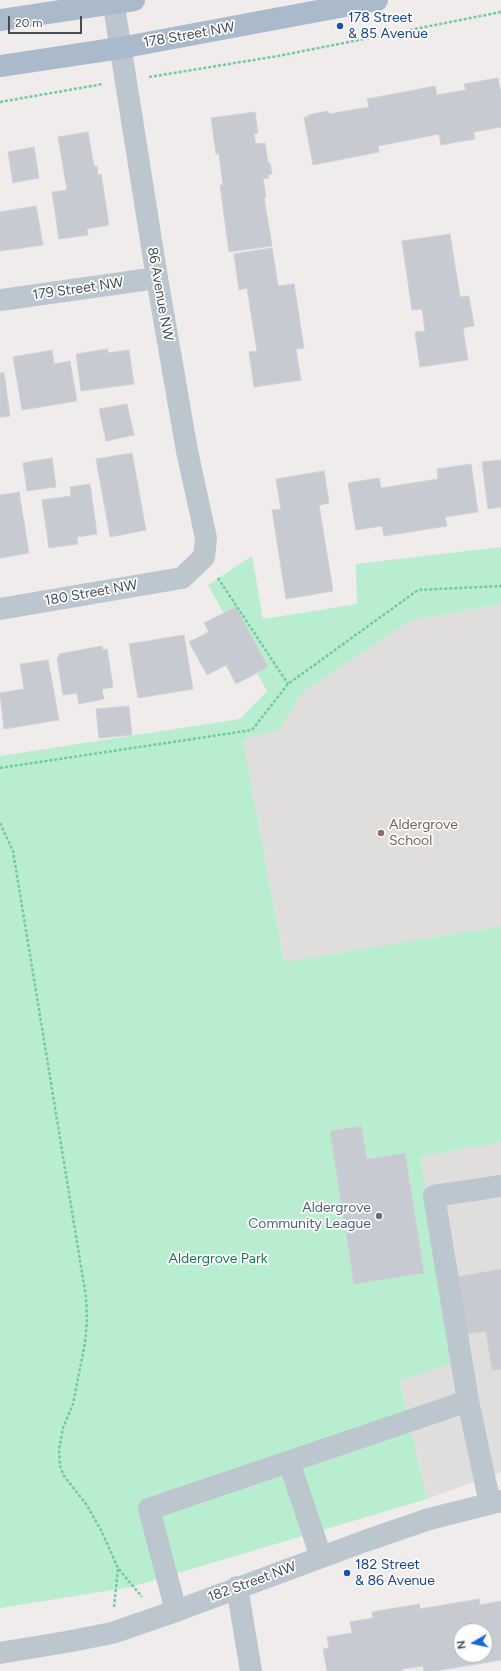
<!DOCTYPE html>
<style>
body{margin:0}
#map{position:relative;width:501px;height:1671px;overflow:hidden;background:#efeceb;font-family:Figtree,sans-serif}
canvas{display:block}
.north{position:absolute;left:453px;top:1623px;width:40px;height:40px;box-sizing:border-box;background:#fff;border:1px solid #b4b8bd;border-radius:50%;rotate:261deg;font-size:11px;font-weight:700;line-height:16px;text-align:center;color:#444e59}
.north::after{content:'';display:block;margin:auto;width:14px;height:18px;background:#1867dc;clip-path:polygon(50% 0,100% 100%,50% 72%,0 100%)}
.scale{position:absolute;left:8px;top:16px;width:74px;height:18px;box-sizing:border-box;border:2px solid #444e59;border-top:0;padding-left:5px;font-size:12px;line-height:14px;white-space:nowrap;color:#444e59;-webkit-text-stroke:3px #fff;paint-order:stroke}
</style>
<div id="map">
<canvas width="501" height="1671"></canvas>
<div class="north">N</div>
<div class="scale">20 m</div>
</div>
<script>
const context = document.querySelector('canvas').getContext('2d');
context.lineJoin = 'round';
function paint(path, color) {
  context.fillStyle = color;
  context.fill(path, 'evenodd');
}
function shape(rows) {
  const path = new Path2D();
  for (const r of rows) {
    path.moveTo(r[0], r[1]);
    for (let i = 2; i < r.length; i += 2) path.lineTo(r[i], r[i + 1]);
  }
  return path;
}
function trace(path, color, width, dash) {
  context.strokeStyle = color;
  context.lineWidth = width;
  context.lineCap = dash ? 'butt' : 'round';
  context.setLineDash(dash || []);
  context.stroke(path);
}
function drawText(font, color, halo, rows, align = 'center') {
  context.font = font + ' Figtree,sans-serif';
  context.lineWidth = 3.5;
  context.setLineDash([]);
  context.textBaseline = 'middle';
  context.strokeStyle = halo;
  context.fillStyle = color;
  for (const [text, x, y, turn = 0] of rows) {
    context.save();
    context.translate(x, y);
    context.rotate((+turn || 0) * Math.PI / 180);
    context.textAlign = isNaN(turn) ? turn : align;
    if (halo) context.strokeText(text, 0, 0);
    context.fillText(text, 0, 0);
    context.restore();
  }
}
paint(shape([
 [501,604,501,926,284,962,243,740,280,729,302,693,411,620],
 [501,1142,501,1472,427,1499,400,1380,459,1361,420,1157]
]), '#e0dddd');
paint(shape([
 [501,547,501,604,411,620,302,693,280,729,243,740,284,962,501,926,501,1142,420,1157,459,1361,400,1381,427,1499,131,1587,0,1608,0,756,240,719,267,691,208,585,252,556,263,619,357,604,356,564]
]), '#b8eecf');
const building = shape([
 [498,78,501,94,501,127,474,132,475,139,441,145,439,134,378,146,379,152,313,165,304,117,309,117,308,115,328,111,329,114,369,107,367,99,435,86,437,95,466,90,464,84,498,78],
 [255,112,258,133,254,134,256,144,265,143,268,163,270,163,272,174,268,175,269,178,263,179,266,197,264,197,272,246,229,252,220,185,223,185,219,154,216,154,211,118,255,112],
 [88,132,94,166,97,166,98,175,101,174,109,225,87,229,88,235,59,239,52,192,67,190,58,137,88,132],
 [34,147,39,178,13,183,8,152,34,147],
 [36,206,43,245,0,251,0,212,36,206],
 [450,234,460,297,469,296,474,326,463,328,468,360,420,367,415,332,425,331,422,309,412,310,402,241,450,234],
 [272,248,278,286,294,284,304,348,296,349,301,380,254,387,249,352,257,351,247,288,239,290,234,254,272,248],
 [108,349,108,353,129,350,134,384,81,391,76,354,108,349],
 [52,350,54,364,70,361,77,401,22,410,13,357,52,350],
 [0,373,4,373,10,416,0,417,0,373],
 [127,404,134,435,106,441,99,409,127,404],
 [132,453,146,530,110,537,96,459,132,453],
 [52,458,56,487,27,491,23,463,52,458],
 [501,460,501,507,488,509,482,462,501,460],
 [471,464,478,512,445,517,447,526,384,536,382,526,356,530,348,483,379,478,381,488,438,479,437,469,471,464],
 [324,471,329,503,319,505,333,591,286,599,272,510,281,509,276,479,324,471],
 [90,484,97,534,77,537,78,544,49,548,42,500,71,496,70,487,90,484],
 [19,492,29,553,0,558,0,495,19,492],
 [236,607,268,667,236,684,226,665,207,675,189,642,209,632,204,623,236,607],
 [184,635,193,689,138,698,129,644,184,635],
 [102,646,103,650,107,649,113,687,102,689,104,699,79,704,77,693,63,695,57,658,59,657,59,654,102,646],
 [48,660,59,720,4,729,0,693,24,689,20,664,48,660],
 [129,706,132,735,99,738,96,709,129,706],
 [361,1126,367,1159,405,1153,424,1273,354,1284,330,1131,361,1126],
 [501,1269,501,1369,492,1370,486,1331,467,1334,457,1277,501,1269],
 [479,1599,480,1605,501,1601,501,1660,435,1671,424,1671,423,1666,403,1669,402,1671,327,1671,323,1649,329,1648,327,1637,352,1633,350,1622,373,1618,372,1612,419,1604,420,1609,479,1599],
 [461,1631,485,1631,485,1655,461,1655,461,1631]
]);
paint(building, '#c8cad2');
trace(building, '#cfd2d8', 1);
trace(shape([
 [149,77,278,56,501,12],
 [0,102,103,84],
 [218,578,288,684],
 [0,768,252,730,288,684,418,590,501,586],
 [0,823,13,851,86,1297,87,1321,85,1343,73,1404,63,1428,59,1449,60,1466,64,1476,86,1504,101,1530,118,1568,142,1597],
 [114,1607,118,1568]
]), '#71cba2', 2.5, [3, 2]);
trace(shape([
 [0,300,157,278],
 [0,609,182,578,204,557,206,538,187,451,157,278,113,0],
 [289,1462,321,1557],
 [490,1504,468,1401,434,1196,501,1186],
 [237,1587,251,1671],
 [176,1611,149,1509,468,1401],
 [0,1653,66,1642,112,1633,176,1611,365,1541,429,1519,501,1501]
]), '#bcc6ce', 22);
trace(shape([
 [0,20,134,0],
 [0,66,120,48,377,0]
]), '#abbacb', 22);
for (const [x, y, r, color] of [
 [340,26,4,"#1a4fb4"],
 [381,833,4,"#8d6e63"],
 [379,1216,4,"#5c6f8a"],
 [347,1573,4,"#1a4fb4"]
]) {
  const dot = new Path2D();
  dot.arc(x, y, r, 0, 2 * Math.PI);
  context.fillStyle = color;
  context.fill(dot);
  trace(dot, '#fff', 1.5);
}
drawText('14px', '#164399', '#fff', [
 ["178 Street",348,18],
 ["& 85 Avenue",348,34],
 ["182 Street",355,1565],
 ["& 86 Avenue",355,1581]
], 'left');
drawText('14px', '#444e59', '#fff', [
 ["178 Street NW",189,35,-10],
 ["179 Street NW",78,289,-8],
 ["86 Avenue NW",160,294,80],
 ["180 Street NW",91,593,-10],
 ["182 Street NW",252,1582,-20]
]);
drawText('14px', '#785e54', '#fff', [
 ["Aldergrove",389,825],
 ["School",389,841]
], 'left');
drawText('14px', '#4e5e75', '#fff', [
 ["Aldergrove",371,1208],
 ["Community League",371,1224]
], 'right');
drawText('14px', '#16794b', '#fff', [
 ["Aldergrove Park",218,1259]
]);
</script>
